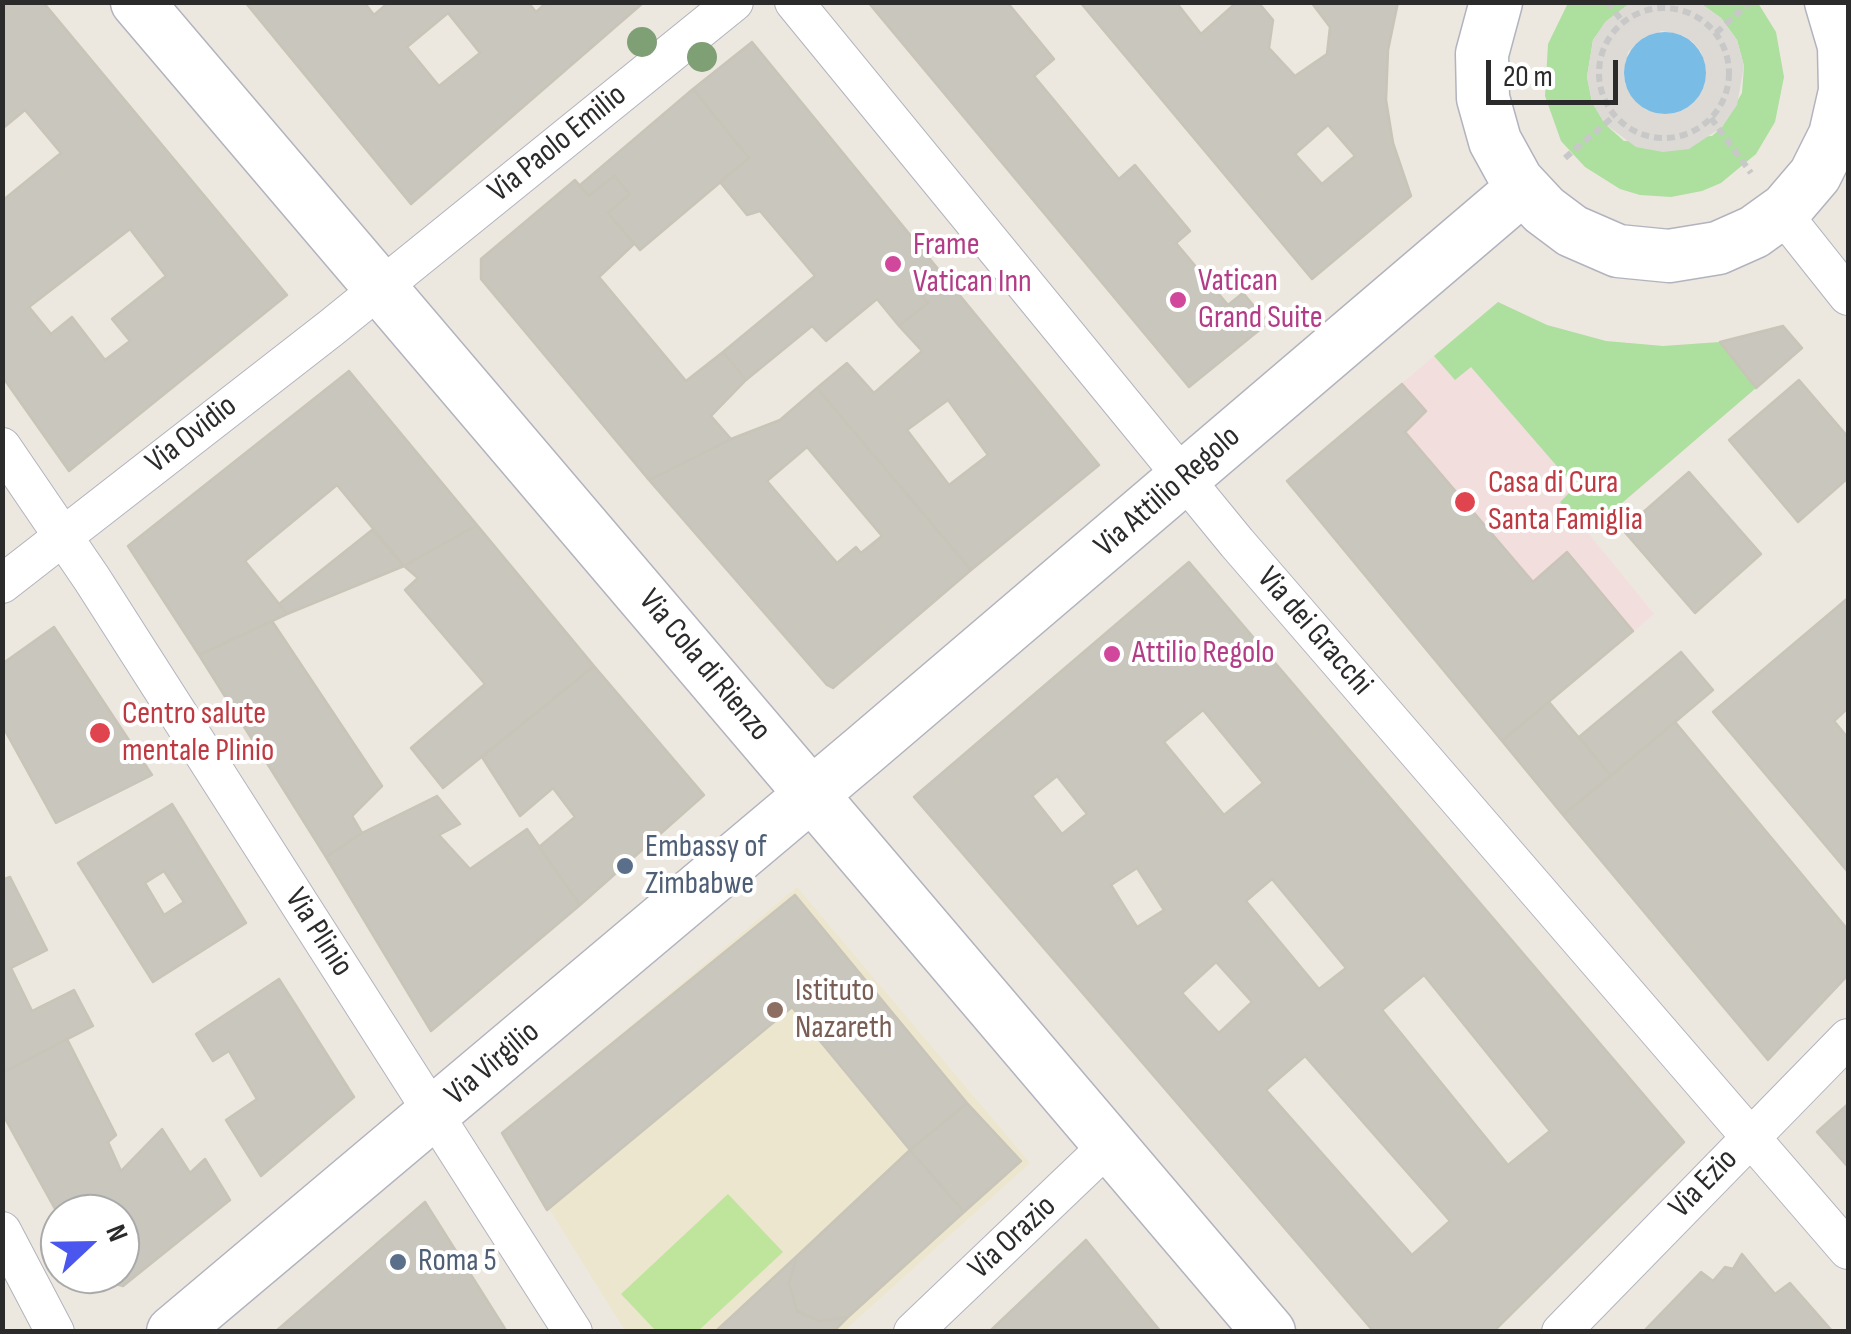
<!DOCTYPE html>
<style>
body{margin:0}
#map{position:relative;width:1851px;height:1334px;overflow:hidden;background:#ece8df;font-family:"Sofia Sans Condensed",sans-serif}
canvas{display:block}
.frame{position:absolute;inset:0;border:5px solid #2b2b2b;pointer-events:none}
.north{position:absolute;left:40px;top:1194px;width:100px;height:100px;box-sizing:border-box;background:#fff;border:2px solid #aaa;border-radius:50%;rotate:68deg;font-size:28px;font-weight:700;line-height:40px;text-align:center;color:#2b2b2b}
.north::after{content:'';display:block;margin:auto;width:35px;height:45px;background:#4a56ee;clip-path:polygon(50% 0,100% 100%,50% 72%,0 100%)}
.scale{position:absolute;left:1486px;top:60px;width:132px;height:45px;box-sizing:border-box;border:5px solid #2b2b2b;border-top:0;padding-left:12px;font-size:30px;line-height:35px;white-space:nowrap;color:#2b2b2b;-webkit-text-stroke:8px #fff;paint-order:stroke}
</style>
<div id="map">
<canvas width="1851" height="1334"></canvas>
<div class="frame"></div>
<div class="north">N</div>
<div class="scale">20 m</div>
</div>
<script>
const context = document.querySelector('canvas').getContext('2d');
context.lineJoin = 'round';
function paint(path, color) {
  context.fillStyle = color;
  context.fill(path, 'evenodd');
}
function shape(rows) {
  const path = new Path2D();
  for (const r of rows) {
    if (r.length === 3) {
      path.moveTo(r[0] + r[2], r[1]);
      path.arc(r[0], r[1], r[2], 0, 2 * Math.PI);
      continue;
    }
    path.moveTo(r[0], r[1]);
    for (let i = 2; i < r.length; i += 2) path.lineTo(r[i], r[i + 1]);
  }
  return path;
}
function trace(path, color, width, dash) {
  context.strokeStyle = color;
  context.lineWidth = width;
  context.lineCap = dash ? 'butt' : 'round';
  context.setLineDash(dash || []);
  context.stroke(path);
}
function drawText(font, color, halo, rows, align = 'center') {
  context.font = font + ' "Sofia Sans Condensed",sans-serif';
  context.lineWidth = 8;
  context.setLineDash([]);
  context.textBaseline = 'middle';
  context.strokeStyle = halo;
  context.fillStyle = color;
  for (const [text, x, y, turn = 0] of rows) {
    context.save();
    context.translate(x, y);
    context.rotate((+turn || 0) * Math.PI / 180);
    context.textAlign = isNaN(turn) ? turn : align;
    if (halo) context.strokeText(text, 0, 0);
    context.fillText(text, 0, 0);
    context.restore();
  }
}
paint(shape([
 [797,887,1030,1163,844,1331,625,1331,502,1133]
]), '#ece6cf');
paint(shape([
 [1498,302,1547,325,1606,341,1663,346,1720,342,1783,326,1802,348,1588,533,1654,614,1502,741,1287,481]
]), '#f2dedd');
paint(shape([
 [1568,3,1631,3,1608,20,1593,40,1587,77,1592,102,1605,124,1624,141,1712,136,1722,127,1742,93,1744,66,1737,40,1721,18,1700,3,1758,3,1776,32,1784,77,1775,122,1756,154,1721,183,1702,191,1671,197,1640,195,1620,189,1585,167,1561,141,1545,96,1548,44],
 [1498,302,1547,325,1606,341,1663,346,1720,342,1756,388,1587,533,1560,502,1575,487,1471,367,1455,380,1434,356]
]), '#addf9f');
paint(shape([
 [728,1194,783,1252,698,1331,656,1331,621,1294]
]), '#bee59b');
paint(shape([
 [1700,3,1721,18,1737,40,1744,66,1737,105,1722,127,1689,149,1663,152,1636,147,1605,124,1592,102,1587,77,1593,40,1605,22,1631,2],
 [1662,31,1682,35,1693,42,1701,52,1706,71,1704,84,1695,101,1665,114,1646,110,1625,84,1624,78,1628,52,1643,38]
]), '#dddad5');
paint(shape([
 [1665,73,41]
]), '#79bde7');
const building = shape([
 [2,2,43,2,287,295,69,471,2,376,2,201,61,153,25,110,2,129,2,2],
 [130,229,166,276,112,319,130,341,105,360,72,317,51,334,29,307,130,229],
 [245,2,364,2,374,15,389,2,528,2,536,12,547,2,644,2,411,204,245,2],
 [448,13,480,53,439,86,407,47,448,13],
 [868,2,1007,2,1054,59,1034,76,1119,179,1135,165,1190,231,1176,243,1228,305,1243,293,1268,323,1189,387,868,2],
 [1080,2,1176,2,1201,34,1237,2,1258,2,1273,20,1269,48,1295,76,1327,54,1330,27,1311,2,1398,2,1388,50,1386,100,1393,143,1411,196,1312,279,1080,2],
 [1328,125,1355,156,1322,184,1295,154,1328,125],
 [752,42,943,275,920,294,928,303,899,326,877,299,826,341,812,326,746,380,723,352,815,276,760,211,747,215,720,182,749,158,693,89,752,42],
 [693,89,749,158,640,250,608,213,630,194,614,176,589,196,579,186,693,89],
 [614,176,630,194,608,213,634,244,599,277,686,381,723,352,746,380,711,416,731,439,649,480,481,279,481,259,575,180,589,196,614,176],
 [943,275,1099,465,971,570,817,388,847,363,874,393,922,351,899,326,928,303,920,294,943,275],
 [948,400,988,455,949,485,907,430,948,400],
 [1783,326,1802,348,1756,388,1720,342,1783,326],
 [349,371,477,525,404,566,337,485,245,561,287,614,199,655,128,546,349,371],
 [1799,380,1848,437,1848,478,1798,522,1729,440,1799,380],
 [1402,384,1426,411,1405,432,1533,582,1567,552,1633,631,1502,741,1287,481,1402,384],
 [817,388,971,570,833,688,827,685,649,480,731,439,780,420,817,388],
 [807,447,882,536,861,553,856,547,837,563,767,481,807,447],
 [1689,472,1761,554,1695,613,1623,530,1689,472],
 [477,525,594,666,443,788,411,748,485,684,405,590,418,578,404,566,477,525],
 [372,530,404,566,287,614,279,604,372,530],
 [1189,562,1684,1142,1493,1332,1374,1332,914,797,1189,562],
 [1203,710,1263,783,1224,815,1164,742,1203,710],
 [1057,776,1087,814,1062,834,1032,796,1057,776],
 [1137,868,1164,910,1137,927,1111,885,1137,868],
 [1272,879,1346,968,1319,989,1246,901,1272,879],
 [1216,962,1252,1002,1219,1033,1182,993,1216,962],
 [1424,975,1550,1131,1508,1165,1382,1010,1424,975],
 [1305,1056,1450,1221,1412,1255,1266,1090,1305,1056],
 [1848,598,1848,708,1834,721,1848,738,1848,872,1713,712,1848,598],
 [272,621,382,786,352,816,362,833,326,857,199,655,272,621],
 [54,627,152,775,56,823,2,725,2,664,54,627],
 [1681,652,1713,690,1611,776,1579,737,1681,652],
 [594,666,704,795,580,905,539,847,575,817,553,788,520,816,482,757,594,666],
 [1549,702,1611,776,1563,815,1502,741,1549,702],
 [1675,722,1848,930,1848,975,1768,1060,1563,815,1675,722],
 [437,796,460,824,439,835,470,869,527,829,580,905,431,1031,326,857,362,833,437,796],
 [172,804,246,923,153,982,78,863,172,804],
 [164,871,184,902,164,915,145,883,164,871],
 [10,877,47,950,11,968,32,1011,74,990,93,1026,2,1073,2,880,10,877],
 [795,895,967,1103,910,1150,792,1007,547,1210,502,1133,795,895],
 [279,979,354,1097,261,1176,226,1120,257,1099,229,1051,213,1061,196,1034,279,979],
 [67,1039,116,1135,108,1142,121,1171,162,1129,190,1173,205,1159,230,1200,123,1286,93,1278,91,1274,120,1274,120,1214,60,1214,60,1218,2,1113,2,1073,67,1039],
 [967,1103,1021,1161,964,1212,910,1150,967,1103],
 [1848,1104,1848,1167,1817,1132,1848,1104],
 [910,1150,964,1212,848,1317,819,1321,797,1311,789,1283,797,1256,910,1150],
 [425,1202,507,1332,275,1332,425,1202],
 [1086,1240,1161,1332,989,1332,1086,1240],
 [1742,1254,1775,1294,1790,1283,1833,1332,1643,1332,1701,1272,1713,1281,1725,1267,1733,1269,1742,1254],
 [797,1256,789,1283,797,1311,819,1321,848,1317,833,1332,715,1332,797,1256]
]);
paint(building, '#c8c6bd');
trace(building, '#c8c4b8', 2.5);
const street = shape([
 [794,2,1237,543,1848,1250],
 [1782,213,1848,296],
 [2,447,92,579,573,1332],
 [2,584,331,328,734,2],
 [2,1231,55,1332],
 [913,1332,1111,1143],
 [1561,1332,1848,1038]
]);
const secondary = shape([
 [137,2,1269,1332],
 [1496,2,1482,54,1483,98,1495,141,1517,181,1544,210,1572,231,1618,251,1669,256,1718,248,1754,232,1786,209,1815,175,1835,135,1845,91,1844,46,1831,2],
 [173,1332,863,751,1523,188]
]);
trace(street, '#b2b3be', 40);
trace(secondary, '#b2b3be', 55);
trace(shape([
 [1607,2,1623,22],
 [1664,73,65],
 [1716,33,1750,2],
 [1711,118,1751,173],
 [1565,158,1614,116]
]), '#c8c8c8', 6, [8, 5]);
trace(street, '#fff', 38);
trace(secondary, '#fff', 52);
context.fillStyle = '#7f9f75';
for (const [x, y] of [
 [642,42],
 [702,57]
]) {
  context.beginPath();
  context.arc(x, y, 15, 0, 2 * Math.PI);
  context.fill();
}
for (const [x, y, r, color] of [
 [893,264,10,"#d1479c"],
 [1178,300,10,"#d1479c"],
 [1465,502,12,"#e0444e"],
 [1112,654,10,"#d1479c"],
 [100,733,12,"#e0444e"],
 [625,866,10,"#5c6f8a"],
 [775,1010,10,"#8d6e63"],
 [398,1262,10,"#5c6f8a"]
]) {
  const dot = new Path2D();
  dot.arc(x, y, r, 0, 2 * Math.PI);
  context.fillStyle = color;
  context.fill(dot);
  trace(dot, '#fff', 4);
}
drawText('32px', '#2b2b2b', '#fff', [
 ["Via Paolo Emilio",558,144,-39],
 ["Via Ovidio",192,435,-38],
 ["Via Attilio Regolo",1168,492,-41],
 ["Via dei Gracchi",1314,632,49],
 ["Via Cola di Rienzo",704,666,50],
 ["Via Plinio",318,933,57],
 ["Via Virgilio",493,1064,-40],
 ["Via Ezio",1704,1184,-46],
 ["Via Orazio",1013,1238,-43]
]);
drawText('32px', '#b23c85', '#fff', [
 ["Frame",913,246],
 ["Vatican Inn",913,283],
 ["Vatican",1198,282],
 ["Grand Suite",1198,319],
 ["Attilio Regolo",1132,654]
], 'left');
drawText('32px', '#be3a42', '#fff', [
 ["Casa di Cura",1488,484],
 ["Santa Famiglia",1488,521],
 ["Centro salute",122,715],
 ["mentale Plinio",122,752]
], 'left');
drawText('32px', '#4e5e75', '#fff', [
 ["Embassy of",645,848],
 ["Zimbabwe",645,885],
 ["Roma 5",418,1262]
], 'left');
drawText('32px', '#785e54', '#fff', [
 ["Istituto",795,992],
 ["Nazareth",795,1029]
], 'left');
</script>
